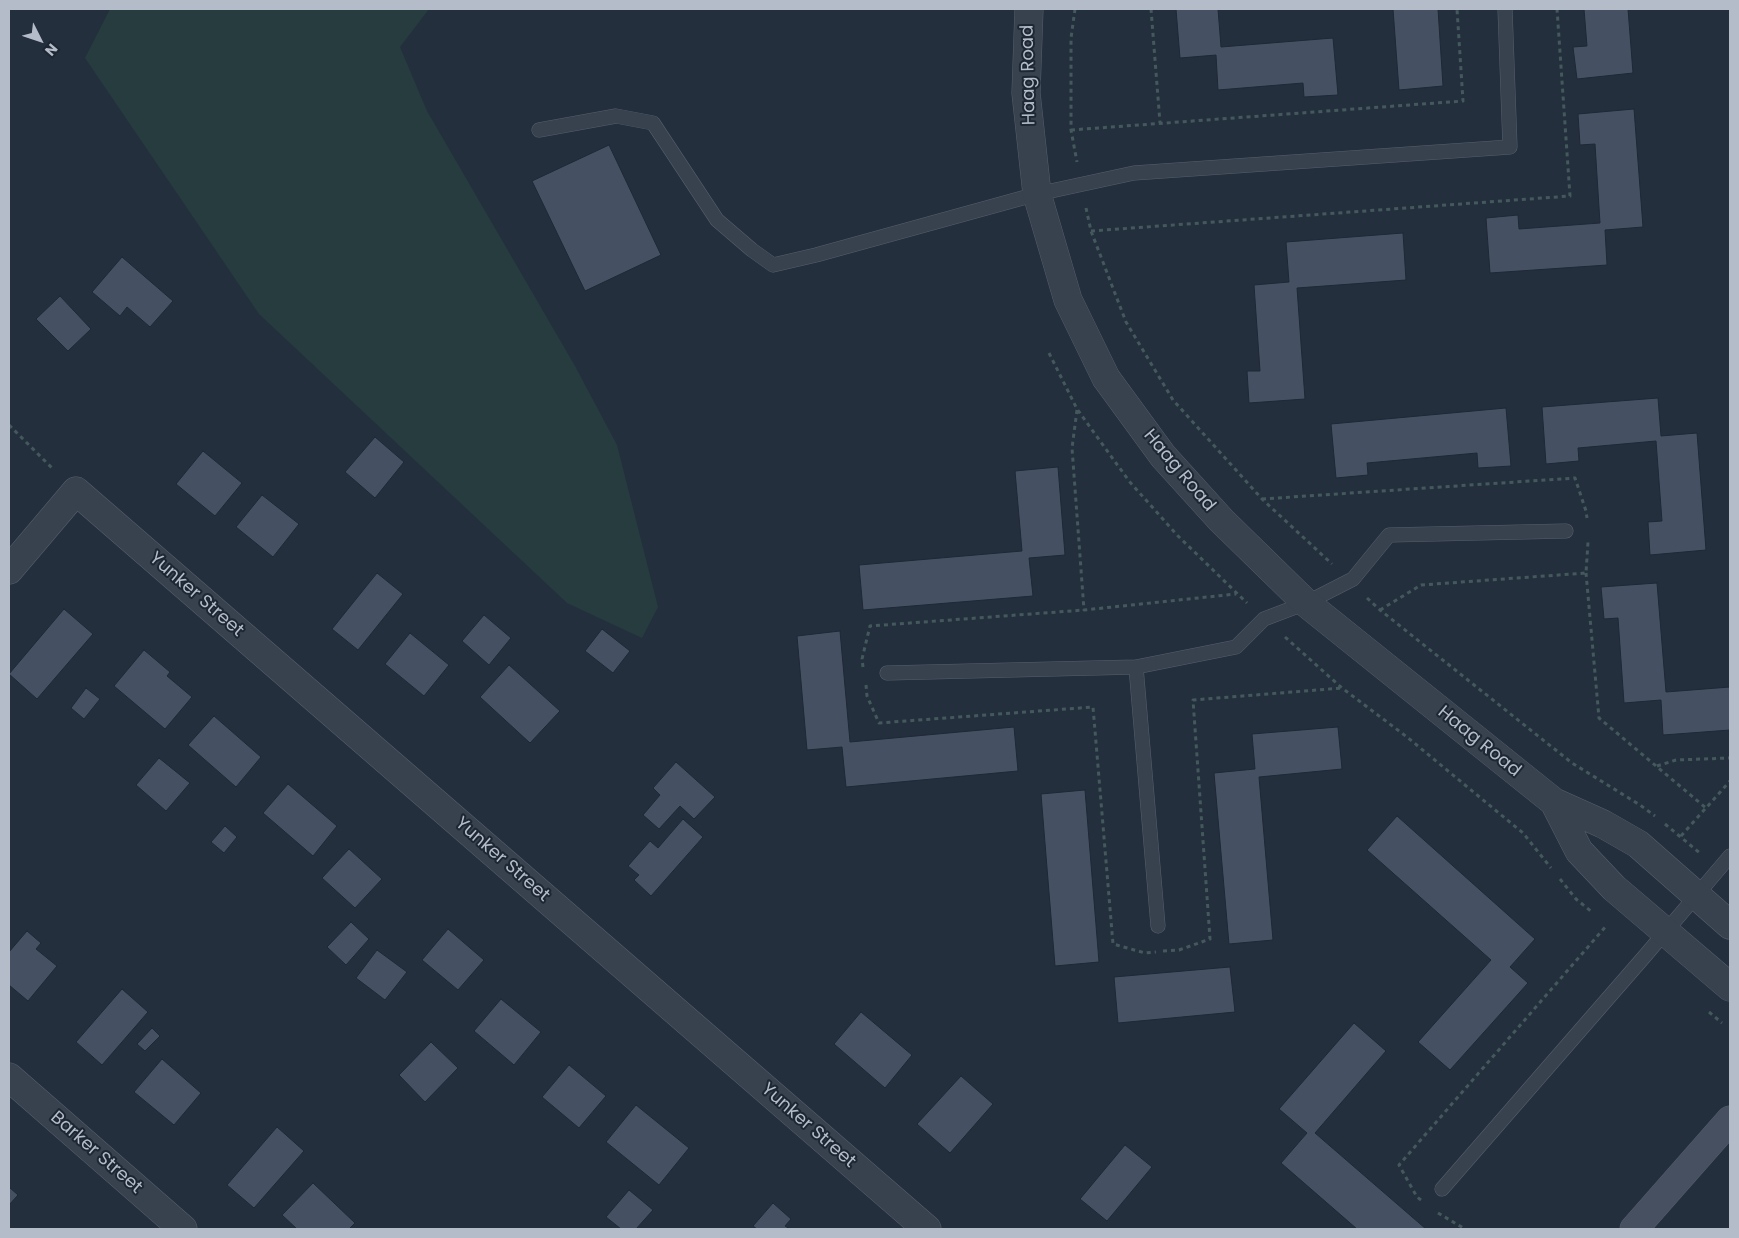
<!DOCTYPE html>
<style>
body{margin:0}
#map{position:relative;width:1739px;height:1238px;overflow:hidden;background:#242f3e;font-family:Poppins,sans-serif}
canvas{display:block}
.frame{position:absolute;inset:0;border:10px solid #b4bcc9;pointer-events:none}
.north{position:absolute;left:15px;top:15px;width:50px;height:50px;-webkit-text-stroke:4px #1d2633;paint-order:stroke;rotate:131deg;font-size:14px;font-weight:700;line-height:20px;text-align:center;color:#b4bcc9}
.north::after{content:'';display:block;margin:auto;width:18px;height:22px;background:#b4bcc9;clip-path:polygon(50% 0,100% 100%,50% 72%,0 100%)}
</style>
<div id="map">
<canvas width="1739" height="1238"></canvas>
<div class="frame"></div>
<div class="north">N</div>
</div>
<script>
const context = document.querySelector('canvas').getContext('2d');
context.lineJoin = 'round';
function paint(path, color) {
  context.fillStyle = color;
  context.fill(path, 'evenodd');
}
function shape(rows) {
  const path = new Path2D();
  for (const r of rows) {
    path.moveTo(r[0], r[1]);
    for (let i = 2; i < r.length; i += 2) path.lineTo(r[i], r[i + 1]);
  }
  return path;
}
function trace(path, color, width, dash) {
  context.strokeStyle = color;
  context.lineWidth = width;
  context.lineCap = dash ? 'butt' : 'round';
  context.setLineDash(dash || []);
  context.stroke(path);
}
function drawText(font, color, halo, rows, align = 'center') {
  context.font = font + ' Poppins,sans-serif';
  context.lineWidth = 4;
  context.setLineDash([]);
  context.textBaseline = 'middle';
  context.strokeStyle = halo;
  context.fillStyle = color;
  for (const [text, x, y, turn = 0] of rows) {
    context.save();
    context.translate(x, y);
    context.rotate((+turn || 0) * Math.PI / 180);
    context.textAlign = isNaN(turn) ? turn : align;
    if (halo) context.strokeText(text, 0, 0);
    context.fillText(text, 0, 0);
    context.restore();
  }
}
paint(shape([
 [110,9,429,9,400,47,427,111,575,366,617,445,658,607,642,638,567,603,259,314,85,58]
]), '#263c3f');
const building = shape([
 [1176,9,1218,9,1221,47,1333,38,1338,95,1304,97,1303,83,1218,90,1216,55,1180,58,1176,9],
 [1393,9,1438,9,1443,86,1399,90,1393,9],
 [1584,9,1628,9,1633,73,1577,79,1573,47,1587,46,1584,9],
 [1634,109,1643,227,1605,230,1607,265,1490,273,1486,218,1518,215,1519,229,1600,223,1595,144,1580,145,1578,114,1634,109],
 [609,145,661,255,585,291,532,181,609,145],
 [1403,233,1406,280,1297,288,1305,399,1249,403,1247,371,1260,371,1254,285,1289,282,1286,242,1403,233],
 [122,257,173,301,150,327,127,307,120,316,92,292,122,257],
 [60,296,91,329,68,351,36,319,60,296],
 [1658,398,1661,436,1697,433,1706,550,1650,555,1648,522,1662,521,1656,441,1578,448,1579,461,1546,464,1542,407,1658,398],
 [1506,408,1511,466,1478,468,1477,453,1367,463,1368,475,1336,478,1331,424,1506,408],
 [375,437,404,462,375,498,345,472,375,437],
 [203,451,242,483,215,516,176,484,203,451],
 [1058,467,1065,555,1029,558,1033,596,863,610,859,565,1022,551,1015,471,1058,467],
 [262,495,299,524,273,557,236,527,262,495],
 [377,573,403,594,358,650,332,629,377,573],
 [1657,583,1666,692,1730,687,1730,730,1663,735,1661,700,1624,703,1618,618,1604,619,1601,587,1657,583],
 [64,609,93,634,37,699,9,674,64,609],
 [484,615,511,638,489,665,462,641,484,615],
 [602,629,630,651,613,673,585,651,602,629],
 [840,631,850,742,1014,727,1018,771,846,787,842,747,807,750,797,636,840,631],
 [410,633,449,665,424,696,385,664,410,633],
 [144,650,170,672,167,676,192,697,165,729,114,686,144,650],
 [509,665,560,711,530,743,480,697,509,665],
 [86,688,100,699,84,719,71,708,86,688],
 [214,716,261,757,236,787,188,745,214,716],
 [1338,727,1342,769,1259,777,1273,940,1229,944,1214,773,1255,769,1252,734,1338,727],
 [159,758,190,783,166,811,136,785,159,758],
 [676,762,715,797,694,819,680,806,659,829,643,815,660,795,653,788,676,762],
 [288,784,337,826,313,856,263,813,288,784],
 [1085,790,1099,962,1055,966,1041,794,1085,790],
 [1397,816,1535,939,1510,967,1528,983,1450,1070,1418,1042,1491,960,1367,850,1397,816],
 [683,819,703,837,651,896,634,880,639,875,628,866,650,841,658,848,683,819],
 [225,826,237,837,224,853,211,842,225,826],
 [349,849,382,879,355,908,322,878,349,849],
 [351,922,369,939,346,965,327,947,351,922],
 [448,929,484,960,458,990,422,960,448,929],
 [27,931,41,943,36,949,57,966,28,1001,9,985,9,952,27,931],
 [377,950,407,972,385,1000,356,978,377,950],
 [1230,967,1235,1012,1118,1023,1114,977,1230,967],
 [122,989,148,1012,102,1065,76,1042,122,989],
 [501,999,541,1032,514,1065,474,1031,501,999],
 [861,1012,912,1055,885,1088,834,1044,861,1012],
 [1354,1023,1386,1051,1315,1133,1426,1229,1357,1229,1281,1163,1307,1133,1279,1109,1354,1023],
 [152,1028,160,1036,145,1051,137,1044,152,1028],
 [431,1042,458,1068,425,1102,399,1075,431,1042],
 [162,1059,201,1093,174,1125,134,1092,162,1059],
 [569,1065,606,1096,579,1128,542,1097,569,1065],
 [961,1076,993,1104,950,1153,917,1124,961,1076],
 [636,1105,689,1148,659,1185,606,1142,636,1105],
 [277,1127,304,1151,254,1208,227,1185,277,1127],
 [1125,1145,1152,1167,1107,1221,1080,1199,1125,1145],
 [313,1183,355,1223,349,1229,297,1229,282,1215,313,1183],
 [9,1187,18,1195,9,1205,9,1187],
 [629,1190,653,1210,636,1229,621,1229,606,1217,629,1190],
 [773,1203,791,1219,785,1226,790,1229,757,1229,753,1226,773,1203]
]);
paint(building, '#455162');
trace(building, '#1f2835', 1);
const lane = shape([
 [539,130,616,116,653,123,717,220,752,250,773,265,816,255,1037,194,1134,173,1510,147,1505,9],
 [1136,667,1158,926],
 [887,673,1136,667,1236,647,1264,619,1306,603,1353,579,1389,535,1566,531],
 [1442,1189,1644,957,1730,856]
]);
const street = shape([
 [1029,9,1026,93,1037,194,1068,300,1106,378,1163,456,1221,520,1306,603,1554,802,1603,824,1638,844,1730,925],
 [9,570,76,491,927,1229],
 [1554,802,1579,851,1614,888,1730,987],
 [9,1077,183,1229]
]);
const secondary = shape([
 [1634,1229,1730,1120]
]);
trace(lane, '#565f6c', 15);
trace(street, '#565f6c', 29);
trace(secondary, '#565f6c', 29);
trace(shape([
 [1075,9,1071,38,1071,130,1077,162],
 [1151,9,1160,123],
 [1071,130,1463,101,1457,9],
 [1086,208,1091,231,1126,322,1173,400,1262,499,1332,564],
 [1091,231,1570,196,1557,9],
 [1049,353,1077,409,1129,481,1177,535,1247,603],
 [1077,410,1072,448,1084,610,1236,594],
 [9,425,54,470],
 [1262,499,1575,478,1586,511,1587,518],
 [1586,573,1599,718,1706,808],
 [1367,598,1380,610,1572,763,1640,805,1655,816],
 [1380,610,1421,585,1586,573,1588,542],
 [1285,637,1342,688,1407,737,1523,833,1551,868],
 [863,667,862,659,870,626,1084,610],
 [866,685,867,696,879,723,1093,707,1113,944,1145,953,1156,952],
 [1657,766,1676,760,1730,758],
 [1665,824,1701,854],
 [1681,836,1730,781],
 [1560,879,1576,899,1592,912],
 [1163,951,1179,950,1210,939,1193,700,1342,688],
 [1709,1012,1722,1023],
 [1421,1200,1417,1197,1399,1165,1607,925],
 [1438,1213,1465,1229]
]), '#44595c', 3, [4, 4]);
trace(lane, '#38414e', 14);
trace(street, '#38414e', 28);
trace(secondary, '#465061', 28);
drawText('18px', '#b4bcc9', '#1d2633', [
 ["Haag Road",1029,75,-91],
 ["Haag Road",1179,471,50],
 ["Yunker Street",196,595,41],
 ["Haag Road",1479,742,39],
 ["Yunker Street",502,860,41],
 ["Yunker Street",808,1126,41],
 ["Barker Street",96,1153,41]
]);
</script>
